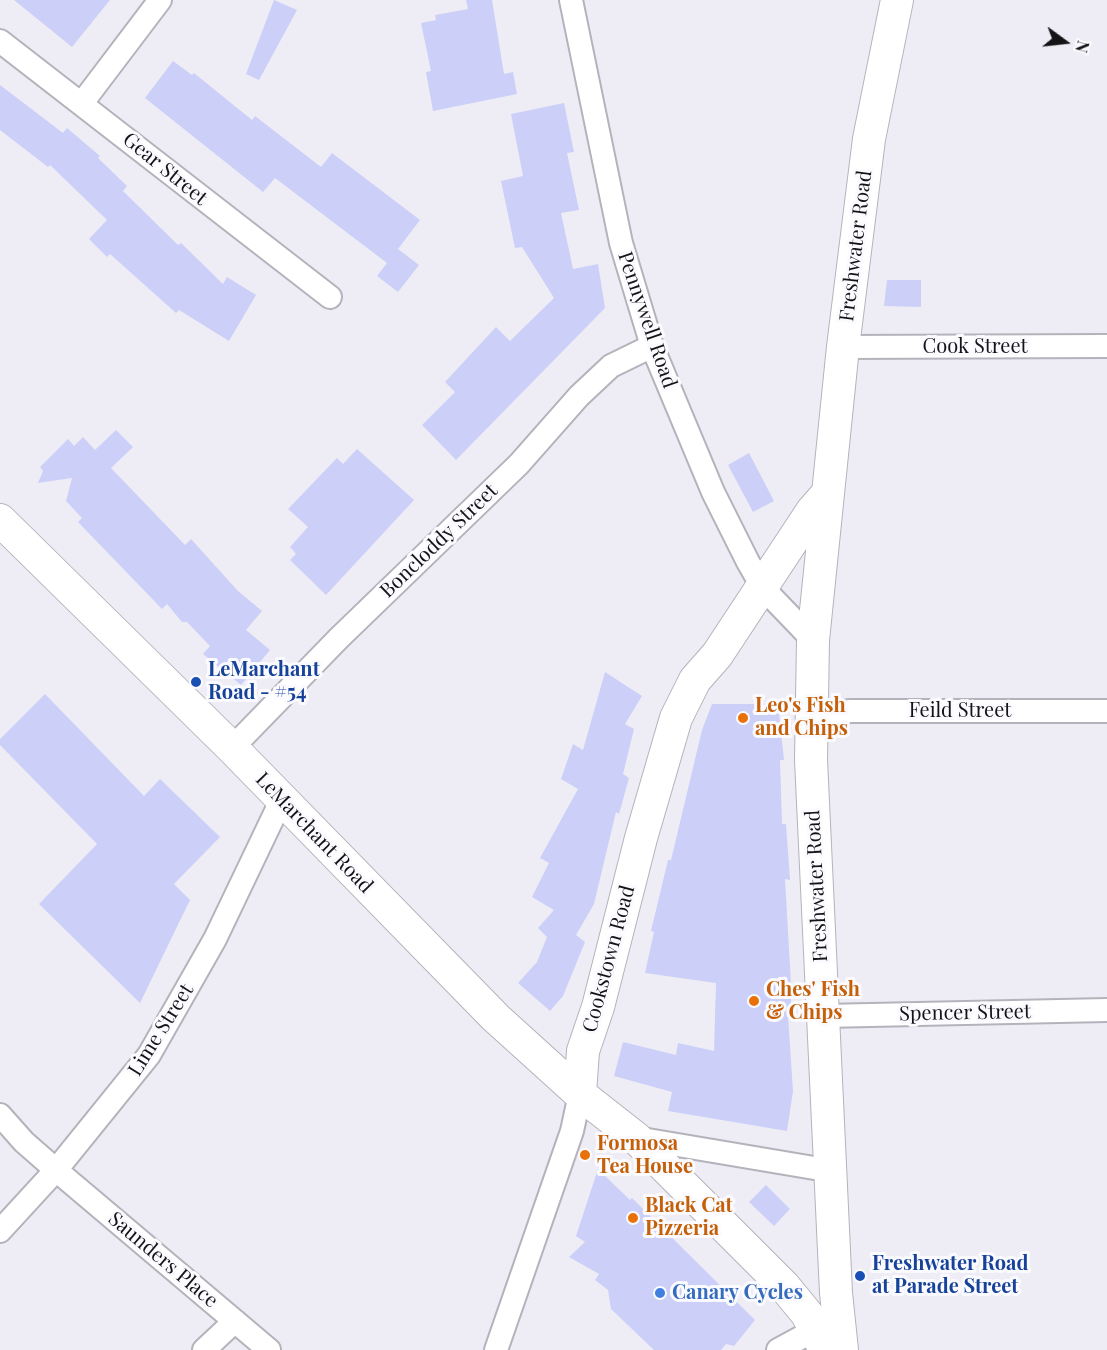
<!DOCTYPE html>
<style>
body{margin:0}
#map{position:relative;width:1107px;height:1350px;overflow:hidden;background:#eeedf6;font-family:"Playfair Display",serif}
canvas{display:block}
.north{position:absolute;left:1035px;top:12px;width:60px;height:60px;-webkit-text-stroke:4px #fbfbff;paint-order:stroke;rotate:105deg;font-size:16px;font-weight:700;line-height:24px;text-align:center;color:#141417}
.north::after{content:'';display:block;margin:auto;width:21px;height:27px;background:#141417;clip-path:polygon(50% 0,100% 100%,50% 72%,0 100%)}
</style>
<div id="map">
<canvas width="1107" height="1350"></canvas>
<div class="north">N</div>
</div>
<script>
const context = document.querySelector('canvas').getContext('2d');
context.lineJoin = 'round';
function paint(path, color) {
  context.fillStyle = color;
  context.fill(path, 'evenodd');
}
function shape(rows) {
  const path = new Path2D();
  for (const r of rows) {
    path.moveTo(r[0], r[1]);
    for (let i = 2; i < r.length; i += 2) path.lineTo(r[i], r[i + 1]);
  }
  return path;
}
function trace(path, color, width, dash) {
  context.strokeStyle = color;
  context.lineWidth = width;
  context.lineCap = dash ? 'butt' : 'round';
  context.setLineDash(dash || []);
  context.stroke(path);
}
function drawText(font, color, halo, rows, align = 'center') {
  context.font = font + ' "Playfair Display",serif';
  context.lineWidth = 6;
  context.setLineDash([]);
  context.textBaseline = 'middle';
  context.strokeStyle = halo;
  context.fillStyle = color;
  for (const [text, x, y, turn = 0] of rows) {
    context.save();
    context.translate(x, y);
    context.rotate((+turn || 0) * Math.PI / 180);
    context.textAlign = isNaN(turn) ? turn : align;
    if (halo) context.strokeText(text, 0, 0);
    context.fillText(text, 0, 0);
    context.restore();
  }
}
paint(shape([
 [14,0,110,0,72,47],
 [274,0,297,10,259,80,246,74],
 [466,0,492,0,504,74,513,72,517,94,433,111,426,72,431,71,421,23,436,20,435,15,468,9],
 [173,61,192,75,194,73,252,120,255,116,321,167,332,153,420,220,398,249,419,265,398,292,377,276,387,263,275,178,263,192,145,98],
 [0,85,63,133,67,128,100,156,98,158,127,186,123,191,178,245,181,243,223,284,227,277,256,295,229,341,179,310,176,313,110,254,107,257,89,239,107,220,50,165,48,167,0,130],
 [564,103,574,152,567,153,579,210,561,213,573,269,598,264,605,308,456,460,422,425,455,392,445,382,496,327,510,341,554,298,522,247,515,248,501,181,523,176,511,114],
 [887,280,921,280,921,307,884,306],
 [116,430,133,447,111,468,185,545,191,539,238,591,262,611,246,630,270,650,241,685,203,654,210,646,187,622,182,622,167,604,162,609,78,522,82,518,66,501,72,478,38,483,43,471,40,467,68,439,74,446,83,437,95,450],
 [357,449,414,500,326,595,290,560,296,554,290,547,308,527,288,509,337,458,343,464],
 [749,453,774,501,753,512,728,465],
 [605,672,642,696,625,724,634,729,623,774,629,778,619,814,616,812,594,904,576,935,585,942,563,996,550,1011,518,983,537,962,547,937,538,928,554,910,532,897,549,863,540,858,578,789,561,779,573,744,583,750],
 [45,694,144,796,160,779,220,837,174,884,190,900,140,1003,39,904,97,844,0,745,0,739],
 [712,704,778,704,784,760,780,760,782,824,786,824,790,880,785,879,791,984,791,1017,788,1016,793,1091,787,1131,668,1111,672,1092,614,1076,623,1042,676,1055,678,1043,714,1051,716,983,645,973,654,932,651,931,668,860,671,860,702,730],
 [598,1169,630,1200,632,1198,755,1320,734,1346,726,1344,721,1350,654,1350,611,1309,608,1290,595,1280,599,1274,569,1257,585,1242,576,1236],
 [766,1185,790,1209,774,1226,749,1202]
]), '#cccff7');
const minor = shape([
 [571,0,621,243,652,346,713,492,748,562,763,588,813,640],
 [0,41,330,297],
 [82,103,160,0],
 [843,347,1107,346],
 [813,715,851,711,1107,711],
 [232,748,339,638,519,464,579,396,611,366,652,346],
 [823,1016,1107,1010],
 [0,1115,24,1142,56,1170,269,1350],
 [636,1138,832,1171],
 [0,1231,56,1170,149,1055,215,939,281,801],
 [204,1350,235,1321],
 [496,1350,572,1131,580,1094],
 [778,1350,815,1330]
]);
const secondary = shape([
 [0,520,232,748,496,1018,580,1094,636,1138,784,1286,807,1314,825,1350],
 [580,1094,583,1051,598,1007,641,838,676,718,695,680,717,655,812,511,827,494],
 [842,1350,836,1293,811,760,813,640,843,347,869,139,897,0]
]);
trace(minor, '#b4b3bb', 26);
trace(secondary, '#b4b3bb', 34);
trace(minor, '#fff', 22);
trace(secondary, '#fff', 32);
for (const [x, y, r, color] of [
 [196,682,6,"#1a4fb4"],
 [743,718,6,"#e8710a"],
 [754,1001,6,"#e8710a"],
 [585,1155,6,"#e8710a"],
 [633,1218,6,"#e8710a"],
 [860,1276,6,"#1a4fb4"],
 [660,1293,6,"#3f7fe0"]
]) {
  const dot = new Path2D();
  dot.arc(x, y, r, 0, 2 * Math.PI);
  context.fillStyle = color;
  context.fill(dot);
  trace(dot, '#fbfbff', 2);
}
drawText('20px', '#141417', '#fbfbff', [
 ["Gear Street",165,169,39],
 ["Freshwater Road",856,246,-83],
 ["Pennywell Road",647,320,71],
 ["Cook Street",975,347],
 ["Boncloddy Street",439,541,-44],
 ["Feild Street",960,711],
 ["LeMarchant Road",314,833,46],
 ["Freshwater Road",817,886,-93],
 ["Cookstown Road",609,959,-75],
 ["Spencer Street",965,1013,-1],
 ["Lime Street",161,1030,-58],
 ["Saunders Place",163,1260,40]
]);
drawText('bold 20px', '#164399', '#fbfbff', [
 ["LeMarchant",208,670],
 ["Road - #54",208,693],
 ["Freshwater Road",872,1264],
 ["at Parade Street",872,1287]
], 'left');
drawText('bold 20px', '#c56008', '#fbfbff', [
 ["Leo's Fish",755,706],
 ["and Chips",755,729],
 ["Ches' Fish",766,990],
 ["& Chips",766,1013],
 ["Formosa",597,1144],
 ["Tea House",597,1167],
 ["Black Cat",645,1206],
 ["Pizzeria",645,1229]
], 'left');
drawText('bold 20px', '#366cbe', '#fbfbff', [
 ["Canary Cycles",672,1293]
], 'left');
</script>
